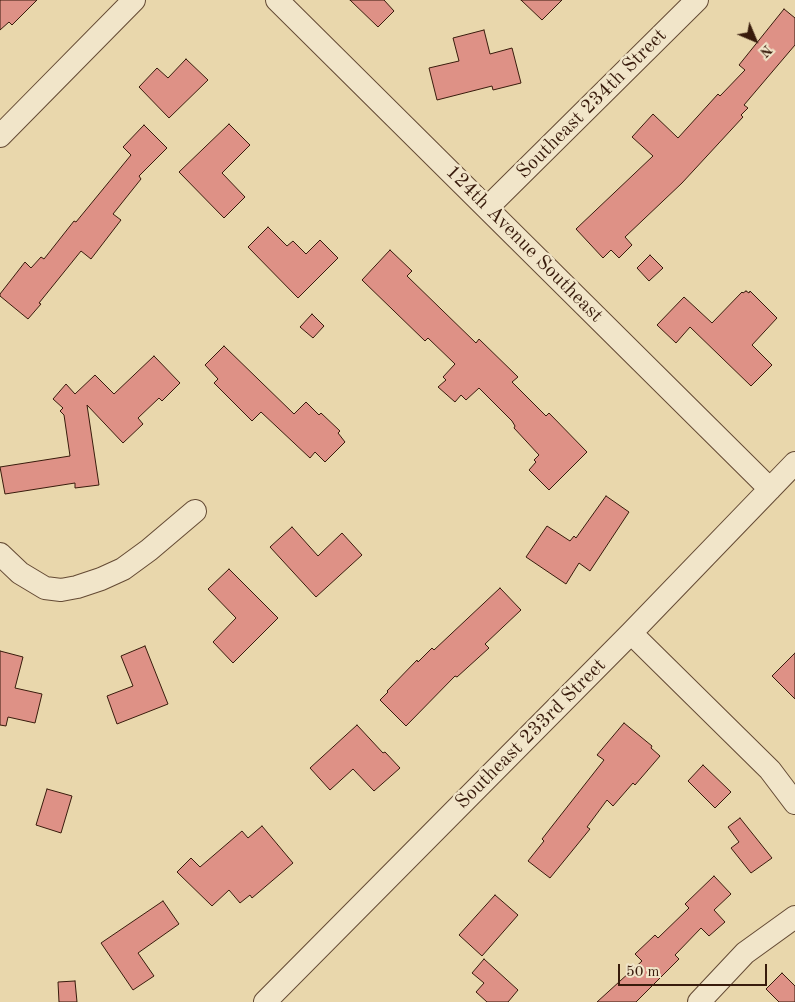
<!DOCTYPE html>
<style>
body{margin:0}
#map{position:relative;width:795px;height:1002px;overflow:hidden;background:#e9d7ac;font-family:"Old Standard TT",serif}
canvas{display:block}
.north{position:absolute;left:730px;top:15px;width:50px;height:50px;-webkit-text-stroke:4px #f1e5c9;paint-order:stroke;rotate:135deg;font-size:14px;font-weight:700;line-height:20px;text-align:center;color:#381b0c}
.north::after{content:'';display:block;margin:auto;width:18px;height:22px;background:#381b0c;clip-path:polygon(50% 0,100% 100%,50% 72%,0 100%)}
.scale{position:absolute;left:618px;top:964px;width:149px;height:22px;box-sizing:border-box;border:2px solid #381b0c;border-top:0;padding-left:6px;font-size:15px;line-height:18px;white-space:nowrap;color:#381b0c;-webkit-text-stroke:4px #f1e5c9;paint-order:stroke}
</style>
<div id="map">
<canvas width="795" height="1002"></canvas>
<div class="north">N</div>
<div class="scale">50 m</div>
</div>
<script>
const context = document.querySelector('canvas').getContext('2d');
context.lineJoin = 'round';
function paint(path, color) {
  context.fillStyle = color;
  context.fill(path, 'evenodd');
}
function shape(rows) {
  const path = new Path2D();
  for (const r of rows) {
    path.moveTo(r[0], r[1]);
    for (let i = 2; i < r.length; i += 2) path.lineTo(r[i], r[i + 1]);
  }
  return path;
}
function trace(path, color, width, dash) {
  context.strokeStyle = color;
  context.lineWidth = width;
  context.lineCap = dash ? 'butt' : 'round';
  context.setLineDash(dash || []);
  context.stroke(path);
}
function drawText(font, color, halo, rows, align = 'center') {
  context.font = font + ' "Old Standard TT",serif';
  context.lineWidth = 5;
  context.setLineDash([]);
  context.textBaseline = 'middle';
  context.strokeStyle = halo;
  context.fillStyle = color;
  for (const [text, x, y, turn = 0] of rows) {
    context.save();
    context.translate(x, y);
    context.rotate((+turn || 0) * Math.PI / 180);
    context.textAlign = isNaN(turn) ? turn : align;
    if (halo) context.strokeText(text, 0, 0);
    context.fillText(text, 0, 0);
    context.restore();
  }
}
const building = shape([
 [0,0,37,0,12,25,9,22,0,30,0,0],
 [350,0,384,0,394,11,378,27,350,0],
 [521,0,562,0,542,20,521,0],
 [784,9,795,18,795,45,744,105,748,108,741,115,743,117,682,183,625,237,632,245,619,258,611,250,603,258,576,229,653,156,632,137,653,114,678,138,718,94,720,96,745,70,739,65,784,9],
 [484,30,490,54,512,48,521,83,493,90,492,86,437,100,429,68,459,61,453,38,484,30],
 [186,59,208,80,169,118,139,87,157,68,168,78,186,59],
 [229,124,250,145,222,173,245,197,224,218,179,172,229,124],
 [144,125,167,148,139,176,141,179,113,214,121,220,91,259,81,251,39,303,41,304,28,319,0,296,0,294,25,262,31,268,41,257,44,259,74,221,76,222,131,155,123,147,144,125],
 [268,227,287,246,293,241,306,254,320,240,338,258,298,298,248,247,268,227],
 [390,250,412,271,407,276,476,343,479,339,518,377,512,382,546,416,549,413,587,452,549,490,529,470,536,462,534,460,539,455,514,428,515,426,512,421,479,388,466,400,461,395,455,402,438,387,446,380,443,377,455,364,428,338,425,341,362,280,390,250],
 [650,255,663,268,649,281,637,268,650,255],
 [746,291,749,293,750,291,777,318,752,345,772,365,751,386,690,327,676,343,657,325,684,297,712,323,742,292,743,293,746,291],
 [312,314,324,326,313,338,300,327,312,314],
 [224,346,294,414,306,402,319,415,321,413,340,431,338,433,345,442,325,462,315,452,310,458,261,412,252,421,214,383,218,379,205,365,224,346],
 [154,356,180,383,162,401,159,398,138,418,143,424,123,443,87,405,99,485,75,488,75,483,5,494,0,467,70,456,64,415,60,411,63,408,53,399,66,384,75,394,95,375,114,394,154,356],
 [606,496,629,512,590,571,579,563,566,584,526,557,547,526,570,541,574,536,576,538,606,496],
 [292,527,318,556,342,533,362,555,316,597,270,547,292,527],
 [229,569,278,618,233,663,213,642,236,618,208,589,229,569],
 [500,588,521,610,485,644,489,648,457,677,455,676,406,726,380,700,388,692,387,691,417,660,418,662,432,648,434,650,500,588],
 [145,646,168,704,117,724,107,696,133,686,121,656,145,646],
 [0,651,23,657,15,688,42,694,35,723,8,717,6,726,0,725,0,651],
 [795,653,795,699,772,676,795,653],
 [624,723,652,746,651,748,660,756,635,785,633,783,613,806,607,800,587,827,590,829,550,878,528,861,544,841,542,839,604,760,597,755,624,723],
 [357,725,383,753,385,752,400,768,374,791,353,769,330,790,310,768,357,725],
 [703,765,731,792,715,808,688,781,703,765],
 [47,789,72,796,61,833,36,825,47,789],
 [740,818,772,858,751,873,731,848,739,842,728,827,740,818],
 [262,826,293,863,252,898,250,895,240,903,229,890,212,906,177,872,191,858,200,867,242,831,248,838,262,826],
 [714,876,731,894,714,910,725,922,709,936,701,928,675,955,679,959,636,1002,597,1002,642,961,635,954,655,935,658,938,689,908,685,904,714,876],
 [495,895,518,915,482,956,459,935,495,895],
 [163,901,179,924,138,953,154,976,133,990,101,943,163,901],
 [484,959,518,990,508,1002,487,1002,476,992,484,983,472,973,484,959],
 [782,973,795,986,795,1002,779,1002,766,989,782,973],
 [75,981,77,1002,59,1002,58,982,75,981]
]);
paint(building, '#de9186');
trace(building, '#381b0c', 1);
const street = shape([
 [277,0,770,489],
 [0,136,134,0],
 [487,208,697,0],
 [0,554,20,573,45,588,61,590,77,587,101,579,123,569,149,550,195,511],
 [631,633,770,770,795,803],
 [265,1002,631,633,795,463],
 [699,1002,745,953,795,917]
]);
trace(street, '#644a34', 24);
trace(street, '#f1e5c9', 22);
drawText('20px', '#381b0c', '#f1e5c9', [
 ["Southeast 234th Street",592,104,-45],
 ["124th Avenue Southeast",524,244,45],
 ["Southeast 233rd Street",531,734,-45]
]);
</script>
